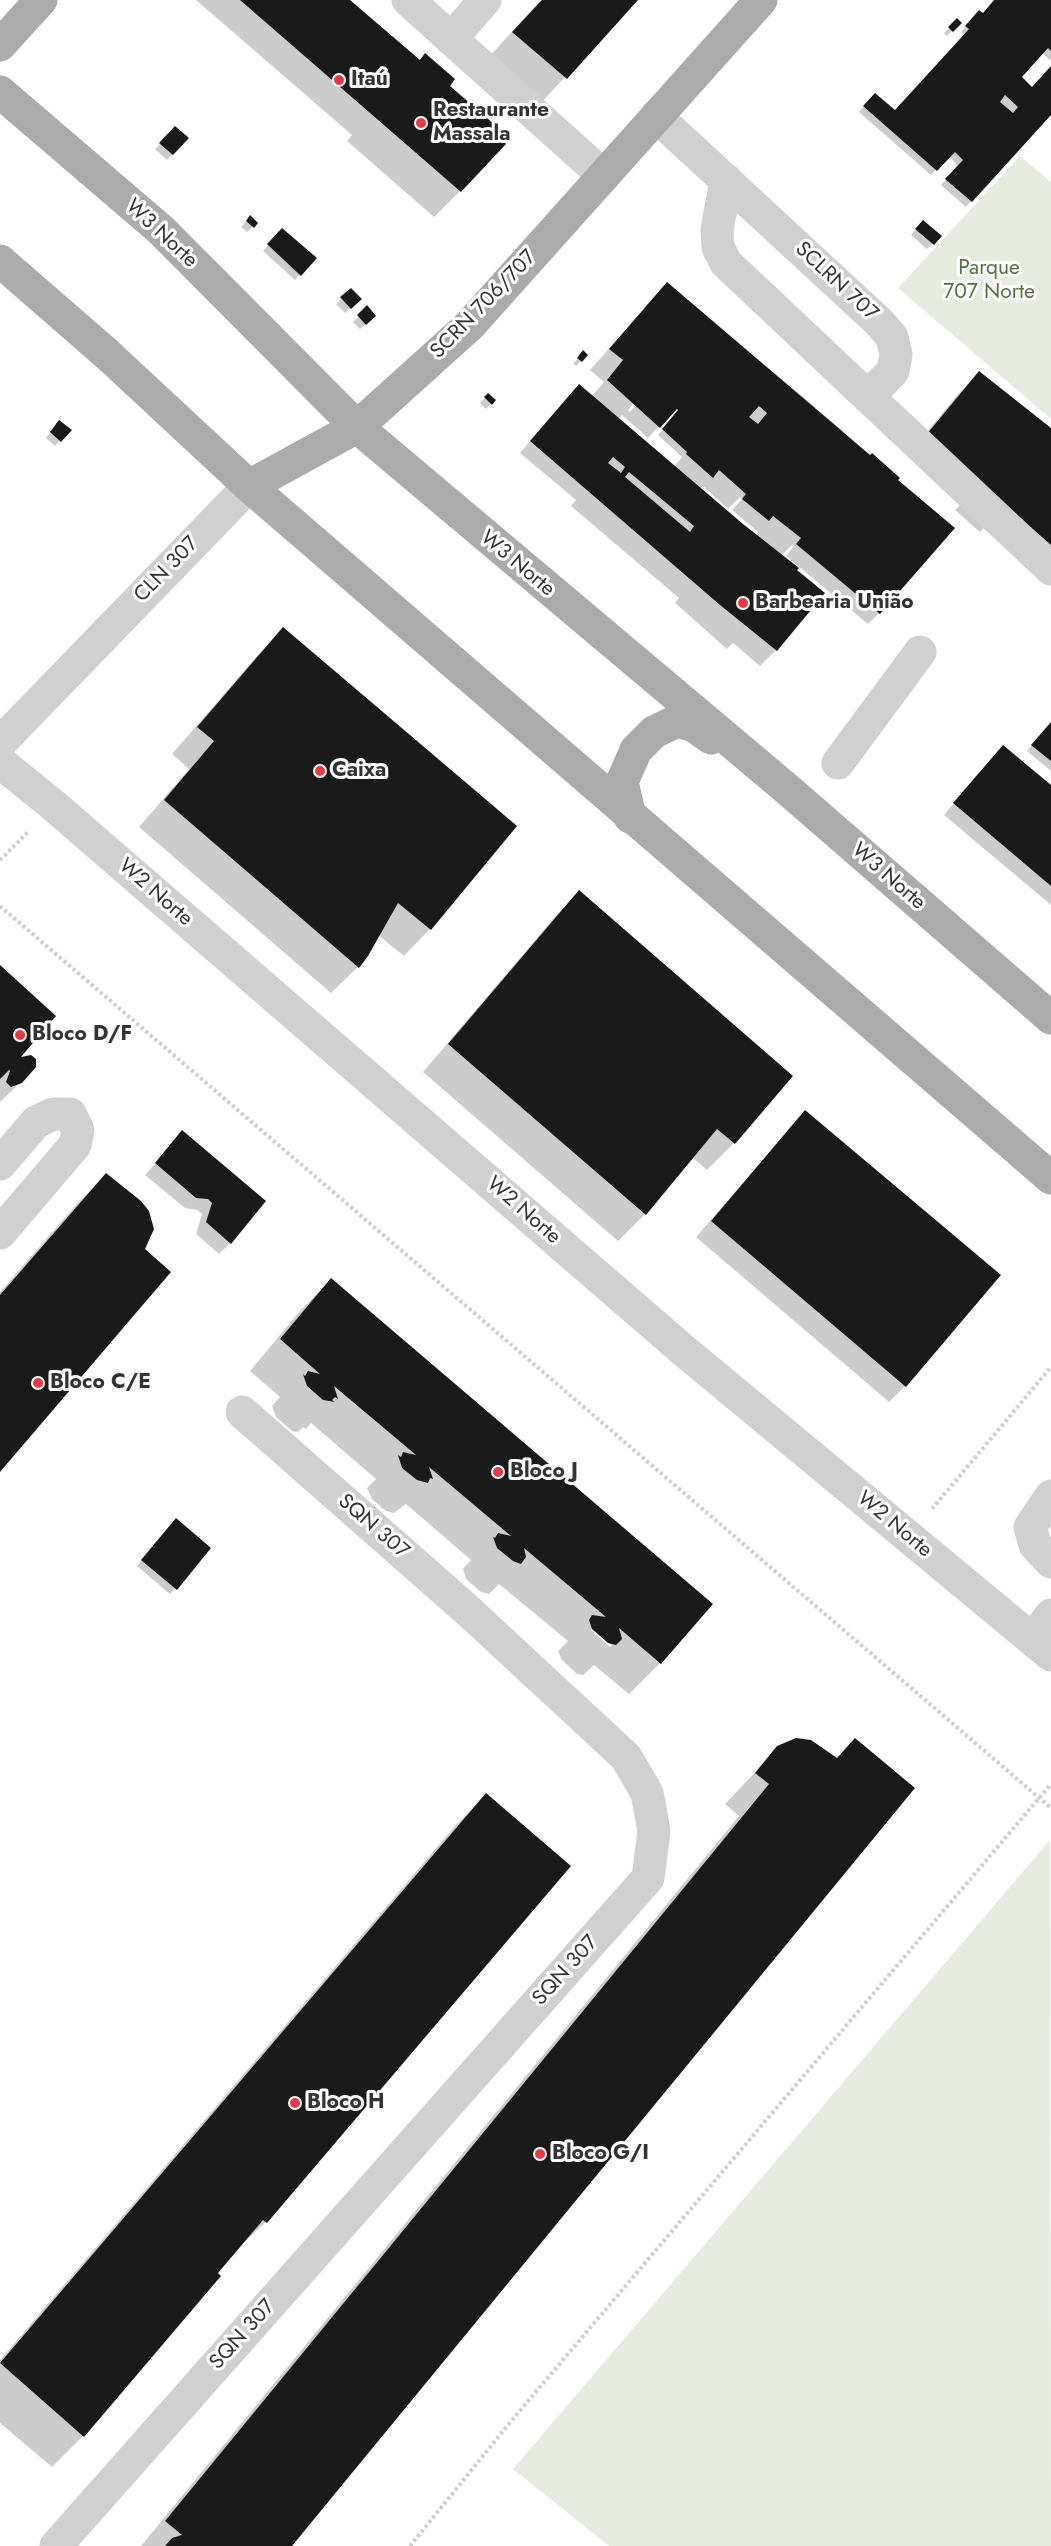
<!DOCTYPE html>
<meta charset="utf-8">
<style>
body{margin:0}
canvas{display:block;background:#fff}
</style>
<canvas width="1051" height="2546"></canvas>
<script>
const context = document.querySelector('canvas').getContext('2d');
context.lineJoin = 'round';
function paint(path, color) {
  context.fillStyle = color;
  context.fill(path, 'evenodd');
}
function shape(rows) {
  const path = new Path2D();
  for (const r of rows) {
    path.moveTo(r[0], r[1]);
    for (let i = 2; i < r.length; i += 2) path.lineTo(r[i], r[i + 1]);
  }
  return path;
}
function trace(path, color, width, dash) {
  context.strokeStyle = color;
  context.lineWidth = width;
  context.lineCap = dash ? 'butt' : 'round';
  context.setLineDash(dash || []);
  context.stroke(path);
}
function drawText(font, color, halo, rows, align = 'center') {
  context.font = font + ' Jost,sans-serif';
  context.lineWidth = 6;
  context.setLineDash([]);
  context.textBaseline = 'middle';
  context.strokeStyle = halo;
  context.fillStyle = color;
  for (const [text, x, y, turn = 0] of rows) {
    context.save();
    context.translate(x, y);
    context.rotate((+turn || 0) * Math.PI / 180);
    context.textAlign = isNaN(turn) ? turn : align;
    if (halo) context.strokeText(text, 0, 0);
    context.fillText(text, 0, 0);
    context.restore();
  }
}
paint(shape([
 [1020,156,1051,182,1051,419,898,288],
 [1050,1840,1051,2546,609,2546,513,2469]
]), '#e6ecdf');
paint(shape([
 [196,0,348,0,419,61,425,55,447,86,460,191,434,217,347,141,352,135],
 [541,0,636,0,539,105,487,59],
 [996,0,1051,0,1051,61,1042,53,1020,77,1032,89,1051,67,1051,113,966,207,941,185,958,166,949,156,931,175,859,112,870,100,895,112,965,35,961,32,974,17,982,15],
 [957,20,960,23,947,36,944,33],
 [176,128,187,138,167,160,155,149],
 [250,217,256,223,247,232,241,227],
 [918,227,940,236,927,249,911,235],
 [282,230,300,274,295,280,263,251],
 [667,284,816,408,812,413,813,414,818,410,843,431,837,439,879,613,868,624,786,556,794,546,793,544,781,556,776,650,760,666,733,643,727,649,675,603,679,598,571,506,576,500,520,453,568,397,591,397,604,382,590,370],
 [697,328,699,330,630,412,628,410],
 [707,374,658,435,682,457,674,467,618,419,622,415,648,438],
 [703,486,728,509,740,497,742,499,732,510,758,532,756,535,700,489],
 [351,290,360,299,345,313,336,304],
 [367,308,374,316,360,329,353,322],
 [583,352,581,361,576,366,573,364],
 [980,373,1051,430,1051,573,990,522,980,532,955,510,961,504,907,456,959,393],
 [488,395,494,400,486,409,480,403],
 [54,427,69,430,55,446,46,438],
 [283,629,515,827,430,929,404,956,378,935,358,967,331,993,139,827,189,769,172,754,257,656],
 [1051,723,1051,771,1027,751],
 [992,758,1051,787,1051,905,944,815],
 [579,892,791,1076,734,1143,707,1170,692,1157,645,1214,618,1241,423,1072,553,919],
 [0,967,21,1082,0,1102],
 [805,1112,905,1386,889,1402,696,1237],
 [183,1132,230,1243,219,1254,196,1234,202,1214,197,1210,185,1208,145,1175],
 [106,1175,0,1470,0,1292,75,1206],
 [331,1280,711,1604,660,1663,629,1694,594,1665,583,1675,577,1674,562,1660,558,1651,568,1641,499,1584,489,1594,481,1592,466,1579,463,1569,471,1560,406,1504,394,1513,386,1511,372,1499,367,1488,376,1479,311,1423,306,1429,303,1427,298,1432,292,1431,276,1417,272,1406,280,1397,250,1371,300,1311],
 [593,1628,612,1645,610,1647,591,1630],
 [171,1526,175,1589,170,1594,137,1566],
 [805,1740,823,1748,836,1759,855,1740,290,2546,141,2546,739,1816,725,1804,774,1752],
 [486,1795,569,1866,266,2222,233,2252,83,2436,52,2467,0,2423,0,2360,455,1826]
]), '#0003');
paint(shape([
 [240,0,350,0,420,60,425,53,455,79,450,86,509,137,504,142,506,144,461,192],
 [542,0,638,0,567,79,512,32],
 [994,0,1051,0,1051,51,1048,48,1022,77,1032,87,1051,66,1051,115,972,202,945,179,963,160,955,152,937,171,863,106,875,93,895,110,969,29,965,26,979,10,983,13],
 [1005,95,1018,107,1013,113,1000,102],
 [957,18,962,23,953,32,948,27],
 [175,126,189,138,173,155,159,143],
 [250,215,258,223,254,228,246,221],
 [923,220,942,236,934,245,915,229],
 [282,228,317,258,301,276,267,244],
 [667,282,870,455,872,453,900,478,898,480,955,528,880,614,796,544,801,538,773,516,769,521,742,499,746,494,719,470,713,478,686,454,687,452,662,429,678,410,677,409,660,428,607,380,623,360,609,349],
 [759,406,767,413,758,424,749,417],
 [351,288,362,299,351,309,340,297],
 [367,305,376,316,366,325,357,315],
 [583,350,588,355,582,362,577,358],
 [979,371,1051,428,1051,545,926,435],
 [579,384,743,524,799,568,797,570,825,593,777,651,720,605,530,441],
 [613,457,625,467,621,473,608,463],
 [629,472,694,526,690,532,625,477],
 [488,393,496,400,492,405,484,397],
 [59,420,72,430,61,442,50,432],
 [283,627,517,826,431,930,398,903,368,956,359,968,164,800,214,741,197,727],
 [1051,722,1051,761,1031,745],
 [1003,745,1051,785,1051,886,953,803],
 [579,890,793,1076,735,1144,717,1129,646,1215,448,1044],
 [0,965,56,1016,21,1057,31,1055,36,1059,36,1067,22,1083,11,1087,6,1082,10,1071,9,1070,0,1079],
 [805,1110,1001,1275,906,1387,711,1221],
 [182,1130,266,1201,231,1244,206,1222,212,1203,208,1199,196,1198,155,1163],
 [106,1173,141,1201,149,1211,154,1229,145,1249,171,1272,0,1472,0,1295],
 [331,1278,713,1604,661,1664,619,1628,622,1639,616,1645,608,1643,592,1629,589,1620,592,1615,606,1617,524,1548,526,1557,521,1564,513,1561,497,1548,493,1537,495,1538,498,1533,511,1536,429,1467,433,1479,430,1478,428,1483,417,1480,402,1468,398,1455,401,1457,403,1452,416,1455,334,1386,338,1399,335,1397,332,1400,335,1402,323,1400,307,1386,303,1374,305,1376,308,1371,320,1374,280,1339],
 [176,1518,211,1548,177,1590,141,1560],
 [796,1738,811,1740,837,1758,855,1738,915,1788,292,2546,165,2546,172,2538,182,2535,165,2521,769,1784,755,1773,777,1746],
 [486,1793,571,1866,267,2223,263,2220,218,2273,221,2276,84,2437,0,2363]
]), '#1a1a1a');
trace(shape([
 [0,860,28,832],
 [0,906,1051,1808],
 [932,1509,1051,1367],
 [410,2546,512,2420,1051,1784]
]), '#cdcdcd', 4, [3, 3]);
trace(shape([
 [408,0,604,176],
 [451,39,485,0],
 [656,116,879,322,892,337,896,354,893,371,868,397],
 [726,180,717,230,718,247,726,263,1051,569],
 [0,743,249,486],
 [0,762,53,805,683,1350,1051,1655],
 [838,763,920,652],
 [0,1164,36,1122,53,1114,70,1114,78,1130,75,1145,0,1233],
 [1051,1496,1030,1527,1035,1545,1051,1562],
 [1033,1639,1051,1615],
 [56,2546,648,1878,654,1831,647,1793,626,1757,465,1608,242,1412]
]), '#d0d0d0', 33);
trace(shape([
 [0,45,41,0],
 [0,92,161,230,357,427,787,789,1051,1018],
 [0,261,107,354,249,486,1051,1178],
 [249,486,357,427,470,325,761,0],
 [630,817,622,782,636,750,654,732,677,721,694,726,711,738]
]), '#ababab', 33);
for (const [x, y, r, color] of [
 [339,80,6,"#e63946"],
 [421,123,6,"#e63946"],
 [743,603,6,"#e63946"],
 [320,771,6,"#e63946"],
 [20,1035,6,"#e63946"],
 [38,1383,6,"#e63946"],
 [498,1472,6,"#e63946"],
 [295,2103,6,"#e63946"],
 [540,2154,6,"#e63946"]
]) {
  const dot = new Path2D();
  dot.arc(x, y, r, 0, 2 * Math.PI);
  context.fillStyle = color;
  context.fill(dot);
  trace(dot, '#fff', 2);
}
drawText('bold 21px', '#333', '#fff', [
 ["Itaú",351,80],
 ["Restaurante",433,111],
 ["Massala",433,135],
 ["Barbearia União",755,603],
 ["Caixa",332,771],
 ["Bloco D/F",32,1035],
 ["Bloco C/E",50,1383],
 ["Bloco J",510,1472],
 ["Bloco H",307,2103],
 ["Bloco G/I",552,2154]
], 'left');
drawText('21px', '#333', '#fff', [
 ["W3 Norte",161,234,43],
 ["SCLRN 707",836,282,43],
 ["SCRN 706/707",484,305,-46],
 ["W3 Norte",517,564,40],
 ["CLN 307",167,570,-46],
 ["W3 Norte",888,877,41],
 ["W2 Norte",155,893,41],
 ["W2 Norte",523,1211,41],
 ["W2 Norte",894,1525,40],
 ["SQN 307",373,1527,41],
 ["SQN 307",566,1971,-48],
 ["SQN 307",243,2335,-48]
]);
drawText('21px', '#56703f', '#fff', [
 ["Parque",989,269],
 ["707 Norte",989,293]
]);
</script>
